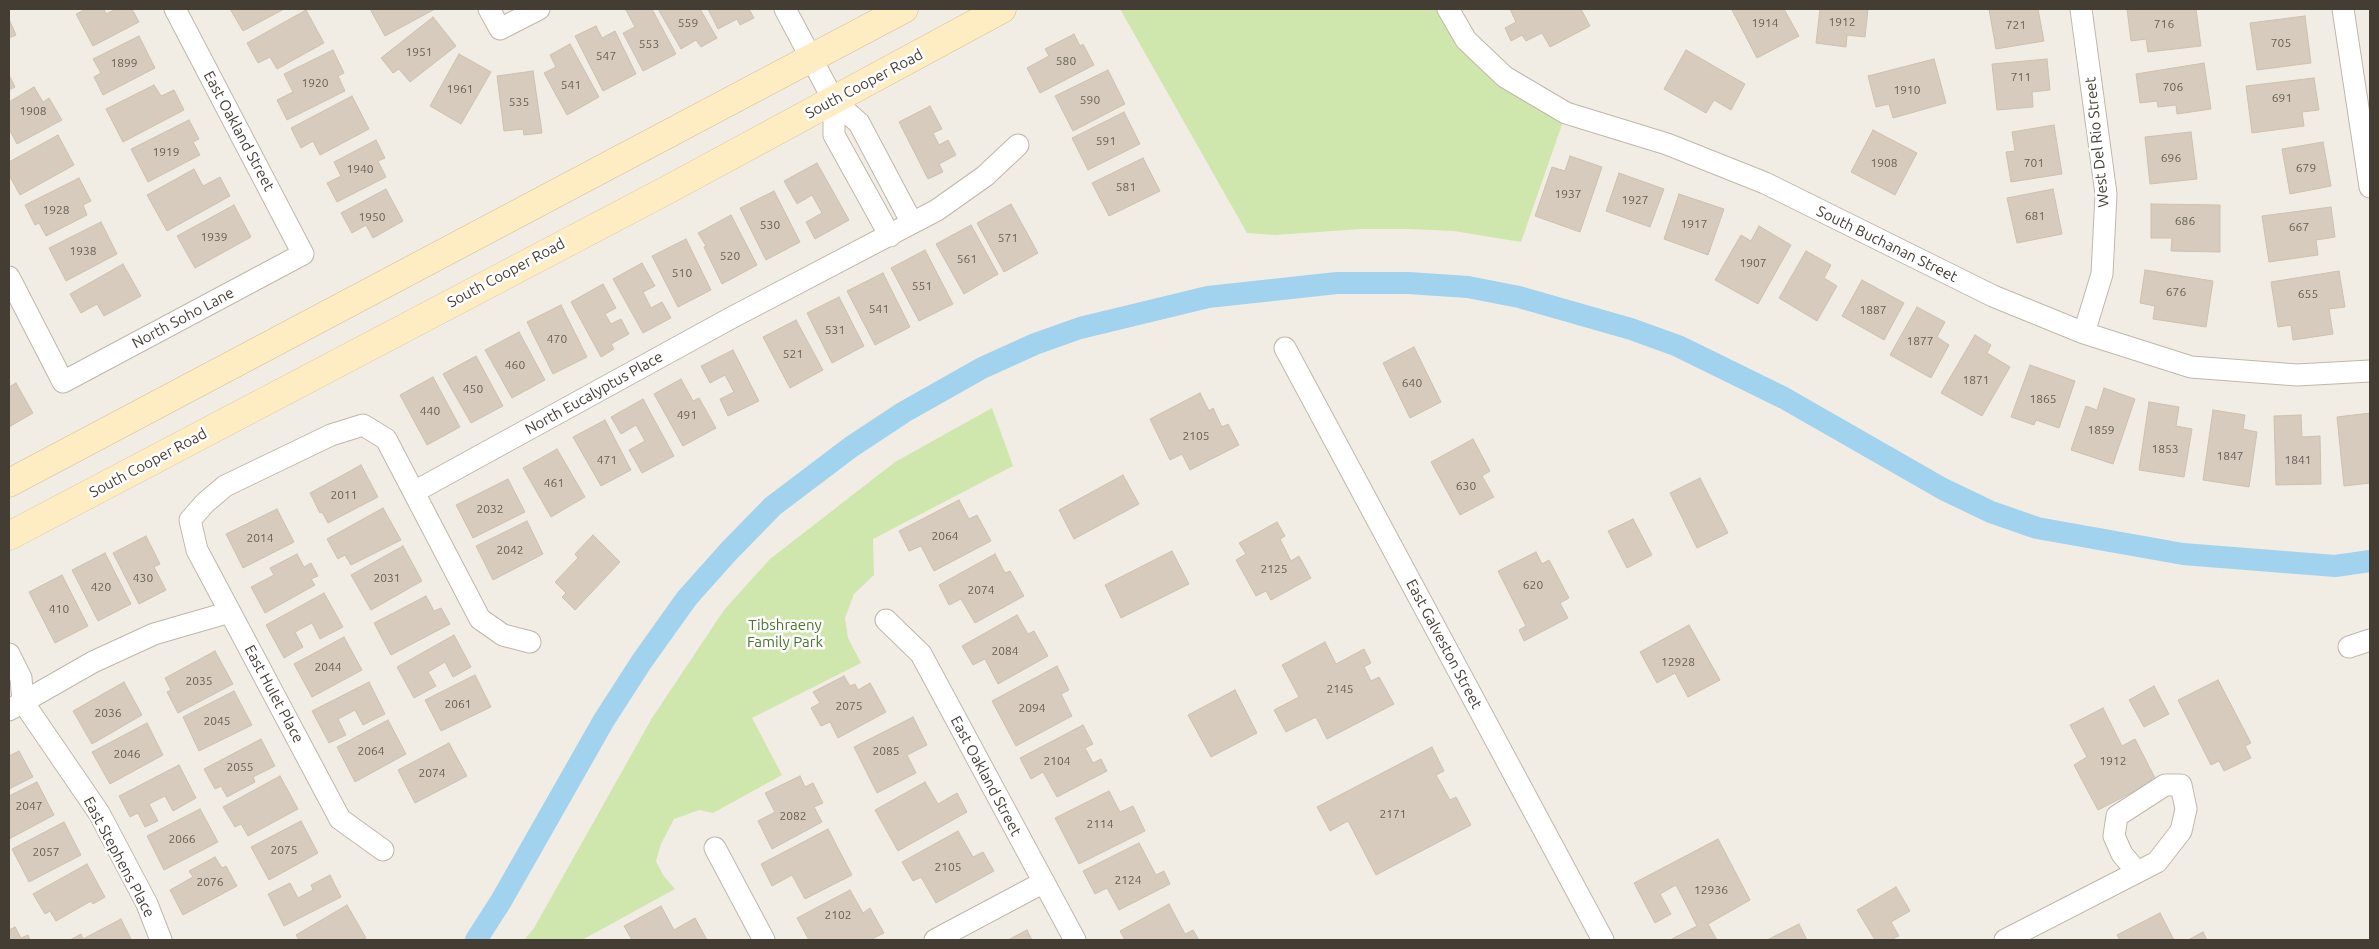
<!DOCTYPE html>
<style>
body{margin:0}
#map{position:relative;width:2379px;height:949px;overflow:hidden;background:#f2ede4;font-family:Ubuntu,sans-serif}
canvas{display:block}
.frame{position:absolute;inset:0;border:10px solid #443d34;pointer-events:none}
</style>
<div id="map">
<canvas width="2379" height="949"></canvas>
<div class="frame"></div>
</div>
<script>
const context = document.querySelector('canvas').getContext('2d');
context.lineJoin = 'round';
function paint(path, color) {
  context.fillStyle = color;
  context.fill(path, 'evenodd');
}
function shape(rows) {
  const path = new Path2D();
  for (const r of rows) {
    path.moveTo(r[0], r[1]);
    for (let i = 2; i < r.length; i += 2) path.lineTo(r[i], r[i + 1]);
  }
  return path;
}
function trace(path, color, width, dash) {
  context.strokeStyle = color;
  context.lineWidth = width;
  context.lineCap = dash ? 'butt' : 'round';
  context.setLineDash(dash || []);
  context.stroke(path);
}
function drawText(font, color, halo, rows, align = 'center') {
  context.font = font + ' Ubuntu,sans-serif';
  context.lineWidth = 5;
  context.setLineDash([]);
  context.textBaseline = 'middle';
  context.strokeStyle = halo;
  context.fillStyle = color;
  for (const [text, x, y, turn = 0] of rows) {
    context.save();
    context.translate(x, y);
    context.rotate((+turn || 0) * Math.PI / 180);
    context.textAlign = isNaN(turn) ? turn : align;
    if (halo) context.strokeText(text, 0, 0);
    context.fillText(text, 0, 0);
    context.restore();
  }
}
paint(shape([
 [1120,9,1448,9,1466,40,1566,113,1521,242,1454,231,1409,229,1361,229,1275,235,1247,233],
 [992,408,1013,466,873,539,874,575,854,594,845,618,848,638,861,663,752,718,782,775,713,813,699,810,674,819,661,844,656,861,663,875,675,889,582,940,524,940,534,928,652,718,724,610,770,559,895,462]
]), '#cfe6ad');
trace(shape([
 [476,940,501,901,604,720,642,661,687,598,729,551,773,506,851,447,904,412,982,368,1035,344,1080,328,1208,297,1337,283,1408,283,1468,287,1519,297,1631,329,1678,346,1784,398,1943,489,1991,512,2037,528,2183,554,2335,566,2370,561]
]), '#a1d2ee', 22);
const building = shape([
 [86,9,104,9,106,14,116,9,132,9,139,22,93,46,76,14,86,9],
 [230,9,284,9,243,31,230,9],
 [370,9,435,9,385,36,370,9],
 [628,9,652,9,676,54,643,71,623,33,635,27,626,10,628,9],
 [658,9,700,9,717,38,701,47,696,40,681,49,658,9],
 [708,9,749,9,754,18,740,25,737,19,718,29,708,9],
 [1510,9,1581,9,1590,26,1550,47,1542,33,1526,41,1522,35,1511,41,1505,28,1516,22,1510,9],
 [1734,9,1784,9,1799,36,1757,58,1732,10,1734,9],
 [1820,9,1868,9,1865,37,1847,35,1846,47,1816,43,1820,9],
 [1989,9,2038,9,2044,41,1996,49,1989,9],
 [2127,9,2196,9,2201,46,2148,52,2146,39,2131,41,2127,9],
 [306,10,324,43,277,69,270,57,258,63,247,43,306,10],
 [2305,16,2311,63,2257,70,2250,23,2305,16],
 [433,17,456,46,410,82,399,69,393,73,381,58,433,17],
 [9,19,16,35,9,38,9,19],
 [596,26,602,38,615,31,636,74,603,91,575,36,596,26],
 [1074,34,1080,46,1083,44,1094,65,1040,93,1027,68,1049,56,1045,49,1074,34],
 [139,36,155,68,103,95,94,77,101,73,93,59,139,36],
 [570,44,599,97,567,115,544,73,556,67,550,55,570,44],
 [333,50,344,73,338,76,345,91,287,120,277,100,293,92,284,74,333,50],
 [1686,50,1745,84,1731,110,1714,100,1706,113,1664,89,1686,50],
 [459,54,491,72,461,124,430,106,459,54],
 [1934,59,1946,103,1893,118,1889,104,1876,107,1868,76,1934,59],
 [2047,59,2050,90,2032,92,2033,107,1997,110,1992,64,2047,59],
 [2204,63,2211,109,2177,114,2176,105,2158,107,2157,101,2140,103,2136,74,2204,63],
 [1108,70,1125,104,1073,131,1055,96,1108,70],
 [533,71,542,133,524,135,523,129,504,131,497,76,533,71],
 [9,75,15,87,9,90,9,75],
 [2314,78,2319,110,2302,112,2304,126,2252,133,2246,86,2314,78],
 [154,85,161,96,174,90,184,110,123,142,106,109,154,85],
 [34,87,43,102,49,98,62,120,17,144,9,129,9,102,34,87],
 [352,96,369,129,320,155,313,141,301,148,291,128,352,96],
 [930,106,942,129,933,133,939,145,948,140,956,155,939,164,943,172,928,179,899,122,930,106],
 [1124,112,1140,144,1088,170,1072,138,1124,112],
 [189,120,199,139,193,142,200,155,148,182,131,149,189,120],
 [2054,125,2062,174,2011,182,2006,152,2015,151,2012,132,2054,125],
 [1873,130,1917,153,1895,195,1851,172,1873,130],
 [2191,132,2197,179,2150,184,2145,137,2191,132],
 [58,135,74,165,20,195,9,175,9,162,58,135],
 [376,140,385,158,378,161,386,177,337,202,327,183,341,176,334,162,376,140],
 [2323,142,2331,186,2290,194,2282,149,2323,142],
 [1570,156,1602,167,1580,232,1535,216,1552,167,1565,171,1570,156],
 [1143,158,1160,191,1109,216,1092,183,1143,158],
 [817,163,849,220,815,239,806,222,822,213,812,195,797,204,784,181,817,163],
 [194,169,203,186,220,177,230,196,167,231,147,195,194,169],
 [1619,173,1664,189,1650,227,1606,211,1619,173],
 [79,178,91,201,83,205,87,215,46,236,39,223,35,225,25,205,79,178],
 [386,189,403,221,373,238,366,225,352,233,341,213,386,189],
 [2053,189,2062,234,2017,243,2007,198,2053,189],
 [774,191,800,242,766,260,740,208,774,191],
 [1679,194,1724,209,1708,255,1664,239,1679,194],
 [1011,204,1038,253,1004,272,977,223,1011,204],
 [2151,204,2220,205,2220,252,2171,251,2172,238,2151,238,2151,204],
 [234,205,251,237,195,268,177,236,234,205],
 [2331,207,2335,237,2316,240,2318,255,2269,262,2262,216,2331,207],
 [731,215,757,265,722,284,704,247,706,246,698,233,731,215],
 [101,222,117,254,66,281,49,248,101,222],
 [971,225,998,274,964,294,936,244,971,225],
 [1759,226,1791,245,1758,304,1715,280,1741,235,1751,241,1759,226],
 [686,239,711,290,678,307,652,256,686,239],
 [925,250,953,304,919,321,891,268,925,250],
 [1806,251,1831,265,1824,278,1837,286,1817,321,1779,298,1806,251],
 [642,263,655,286,643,292,651,308,662,302,671,318,643,333,613,279,642,263],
 [123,264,141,296,104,316,97,304,81,313,70,294,123,264],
 [2145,270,2213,281,2206,327,2153,319,2155,306,2140,303,2145,270],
 [2339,271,2345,307,2329,309,2333,334,2293,340,2291,325,2278,327,2271,282,2339,271],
 [883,273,910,327,875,345,847,291,883,273],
 [1862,280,1904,303,1884,340,1842,316,1862,280],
 [603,284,616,308,605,314,611,324,621,319,629,334,611,344,614,349,601,357,571,302,603,284],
 [839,297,864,346,832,363,807,313,839,297],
 [561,305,587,357,553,374,527,322,561,305],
 [1917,307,1945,322,1937,337,1949,345,1931,378,1890,355,1917,307],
 [796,320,823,370,790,388,763,337,796,320],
 [519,332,545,380,512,398,485,350,519,332],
 [1975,335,1991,345,1987,353,2010,367,1982,416,1941,393,1975,335],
 [1414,347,1441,402,1410,418,1383,363,1414,347],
 [733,350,759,401,728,416,720,399,734,392,725,375,710,383,701,366,733,350],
 [476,356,503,406,471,423,443,374,476,356],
 [2030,365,2075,381,2059,428,2036,420,2034,425,2011,417,2030,365],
 [433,377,460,427,427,445,400,395,433,377],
 [681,379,693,401,699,398,716,428,683,446,654,394,681,379],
 [16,383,33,413,9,427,9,387,16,383],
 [2104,388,2135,399,2113,464,2071,450,2086,406,2097,410,2104,388],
 [1200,393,1209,411,1213,408,1222,427,1228,424,1239,445,1190,470,1182,454,1170,460,1150,419,1200,393],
 [643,399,674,456,642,473,629,450,645,441,636,425,621,434,611,417,643,399],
 [2149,402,2179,407,2176,426,2192,429,2184,477,2139,470,2149,402],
 [2213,410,2245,415,2243,429,2257,432,2249,487,2203,480,2213,410],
 [2370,413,2370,483,2344,486,2337,417,2370,413],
 [2301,415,2302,437,2320,436,2321,484,2276,485,2274,416,2301,415],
 [605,420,631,470,601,486,573,437,605,420],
 [1473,439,1490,471,1482,476,1494,497,1460,515,1431,462,1473,439],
 [557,449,585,497,551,517,523,468,557,449],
 [361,465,378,497,328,523,322,512,320,513,310,493,361,465],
 [1123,475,1139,504,1074,539,1059,510,1123,475],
 [1700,478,1728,533,1697,548,1670,493,1700,478],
 [508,479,525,512,473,538,456,505,508,479],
 [959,500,969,519,977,515,991,541,934,571,921,546,909,551,899,531,959,500],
 [383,508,401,540,351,565,345,555,338,559,327,539,383,508],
 [277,509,294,542,243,568,226,534,277,509],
 [1633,519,1652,555,1627,568,1608,531,1633,519],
 [527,521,543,554,493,580,476,546,527,521],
 [1277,522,1285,536,1280,539,1291,561,1299,556,1311,578,1271,600,1266,591,1256,596,1236,560,1246,554,1239,543,1277,522],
 [593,535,620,562,575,610,562,597,566,593,555,582,578,558,575,554,593,535],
 [146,536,160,564,154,567,166,590,139,604,113,553,146,536],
 [403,546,422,581,371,610,351,575,403,546],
 [1172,551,1189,584,1121,618,1105,585,1172,551],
 [1536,552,1542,564,1549,560,1569,598,1560,603,1568,618,1524,641,1519,630,1526,626,1498,571,1536,552],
 [105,553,131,604,98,621,72,570,105,553],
 [297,554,304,567,311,563,318,576,311,579,315,585,265,613,251,587,274,575,270,568,297,554],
 [995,554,1005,573,1010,571,1024,596,975,623,961,599,949,605,939,585,995,554],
 [62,575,88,626,55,643,29,592,62,575],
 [324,593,343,627,320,639,312,623,295,632,303,647,284,658,266,625,324,593],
 [426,596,434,611,441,608,450,624,391,655,374,623,426,596],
 [1017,615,1028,634,1034,631,1048,656,998,684,985,659,973,665,962,646,1017,615],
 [1689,625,1720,680,1688,697,1675,673,1657,683,1640,652,1689,625],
 [454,635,471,667,453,677,445,662,428,672,436,686,414,698,397,667,454,635],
 [344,637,362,670,312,697,294,664,344,637],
 [1325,642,1336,664,1364,649,1371,663,1364,667,1371,681,1379,677,1394,704,1327,739,1316,717,1286,732,1274,710,1299,697,1282,665,1325,642],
 [215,651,233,684,178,713,167,692,171,690,165,678,215,651],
 [1057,666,1069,690,1061,694,1072,716,1016,746,992,701,1057,666],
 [475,675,491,707,441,731,425,700,475,675],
 [844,676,850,686,855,684,858,690,870,683,886,712,838,738,830,722,821,726,811,708,820,703,813,692,844,676],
 [2218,680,2251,743,2245,746,2251,758,2224,771,2219,761,2211,765,2178,700,2218,680],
 [124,682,142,715,92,744,73,711,124,682],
 [369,682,385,714,363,725,355,710,338,719,346,735,329,743,312,711,369,682],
 [2154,686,2169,714,2144,727,2129,700,2154,686],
 [1235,690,1257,733,1211,757,1188,715,1235,690],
 [234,691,252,725,199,751,183,717,234,691],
 [2103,708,2122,746,2135,739,2156,780,2098,810,2074,765,2087,757,2070,725,2103,708],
 [913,717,927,745,907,755,916,773,877,793,854,747,913,717],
 [388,720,406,754,355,782,337,747,388,720],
 [147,723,163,755,110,784,92,752,147,723],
 [1083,725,1093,744,1085,748,1093,763,1101,759,1107,771,1057,797,1043,772,1031,779,1020,758,1083,725],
 [261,739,275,766,253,777,255,782,227,797,221,786,215,789,204,769,261,739],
 [449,743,467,776,415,803,398,770,449,743],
 [1432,747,1444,771,1436,775,1450,800,1456,797,1471,825,1376,875,1348,821,1330,831,1317,807,1432,747],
 [19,751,33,777,9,789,9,756,19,751],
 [179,765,196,798,173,811,165,796,149,804,158,821,145,827,138,813,130,817,119,796,179,765],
 [280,776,298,809,248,836,241,824,235,827,223,807,280,776],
 [800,776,805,787,813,783,823,803,814,807,822,822,772,849,758,821,775,812,765,793,800,776],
 [37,782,54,815,9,839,9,796,37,782],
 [925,782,938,804,957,793,967,812,898,851,875,810,925,782],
 [1109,791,1120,812,1133,806,1145,831,1079,864,1055,818,1109,791],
 [200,809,218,842,164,870,147,836,200,809],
 [301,821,318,853,269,880,251,847,301,821],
 [64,822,81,855,29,882,12,849,64,822],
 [828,829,852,875,805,899,792,875,772,886,761,864,828,829],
 [958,831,973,857,983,852,994,871,936,903,921,877,913,881,902,862,958,831],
 [1718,839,1750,900,1708,924,1717,940,1670,940,1697,926,1676,885,1660,894,1671,914,1655,923,1634,883,1718,839],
 [1139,843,1156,875,1164,871,1170,884,1119,910,1107,888,1095,894,1083,871,1139,843],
 [215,857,222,868,226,866,237,886,183,915,170,890,193,877,189,871,215,857],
 [87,864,105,897,93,904,91,901,56,921,50,911,45,914,33,894,87,864],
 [330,875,341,897,284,926,268,894,290,883,298,898,313,890,311,885,330,875],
 [1896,887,1910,911,1891,922,1899,936,1890,940,1875,940,1857,910,1896,887],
 [850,890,863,913,870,908,884,933,870,940,809,940,797,918,850,890],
 [1169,904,1185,934,1193,930,1199,940,1125,940,1120,931,1169,904],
 [347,905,366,938,362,940,299,940,296,935,347,905],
 [661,906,674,930,695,918,707,940,632,940,624,926,661,906],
 [2160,913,2174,940,2120,940,2117,935,2160,913],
 [121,919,131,939,129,940,70,940,81,934,83,939,121,919],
 [1799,924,1807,940,1767,940,1799,924],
 [15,927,21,938,28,935,30,940,9,940,9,930,15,927],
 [1027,930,1032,940,1008,940,1027,930],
 [2203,932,2207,940,2188,940,2203,932]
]);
paint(building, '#d6cbbd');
trace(building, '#cec0ad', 1);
const minor = shape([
 [489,9,500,29,539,9],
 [785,9,834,101,859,123,912,223],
 [1448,9,1466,40,1505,77,1566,113,1667,144,1765,183,1993,296,2084,333,2191,367,2297,375,2370,371],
 [2081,9,2106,194,2102,274,2084,333],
 [2343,9,2370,187],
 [834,101,834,135,890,236],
 [9,277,63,382,303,254,175,9],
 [1285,348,1603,940],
 [414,492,731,318,937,210,985,176,1018,145],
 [886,620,921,654,1075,940],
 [2349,647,2370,640],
 [9,654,21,678,23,702,99,813,147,904,161,940],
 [9,710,93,662,154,634,230,612],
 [715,848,764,940],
 [383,850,340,819,197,550,190,520,205,503,225,486,331,435,363,425,386,439,480,619,503,635,530,642],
 [935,940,1044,882],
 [2005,940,2157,862,2181,831,2186,809,2181,785,2165,785,2117,816,2114,836,2122,854,2137,872]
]);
const secondary = shape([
 [9,483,904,9],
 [9,536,669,189,1002,9]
]);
trace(minor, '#c0b7aa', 23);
trace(secondary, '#d1bf95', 29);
trace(minor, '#fff', 21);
trace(secondary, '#feedc2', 28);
drawText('12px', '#686056', null, [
 ["1912",1842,22],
 ["559",688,23],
 ["1914",1765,23],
 ["716",2164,24],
 ["721",2016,25],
 ["705",2281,43],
 ["553",649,44],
 ["1951",419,52],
 ["547",606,56],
 ["580",1066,61],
 ["1899",124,63],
 ["711",2021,77],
 ["1920",315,83],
 ["541",571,85],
 ["706",2173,87],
 ["1961",460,89],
 ["1910",1907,90],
 ["691",2282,98],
 ["590",1090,100],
 ["535",519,102],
 ["1908",33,111],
 ["591",1106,141],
 ["1919",166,152],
 ["696",2171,158],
 ["1908",1884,163],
 ["701",2034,163],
 ["679",2306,168],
 ["1940",360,169],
 ["581",1126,187],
 ["1937",1568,194],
 ["1927",1635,200],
 ["1928",56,210],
 ["681",2035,216],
 ["1950",372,217],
 ["686",2185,221],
 ["1917",1694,224],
 ["530",770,225],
 ["667",2299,227],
 ["1939",214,237],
 ["571",1008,238],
 ["1938",83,251],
 ["520",730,256],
 ["561",967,259],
 ["1907",1753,263],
 ["510",682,273],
 ["551",922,286],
 ["676",2176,292],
 ["655",2308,294],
 ["541",879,309],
 ["1887",1873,310],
 ["531",835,330],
 ["470",557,339],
 ["1877",1920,341],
 ["521",793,354],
 ["460",515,365],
 ["1871",1976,380],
 ["640",1412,383],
 ["450",473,389],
 ["1865",2043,399],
 ["440",430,411],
 ["491",687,415],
 ["1859",2101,430],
 ["2105",1196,436],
 ["1853",2165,449],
 ["1847",2230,456],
 ["471",607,460],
 ["1841",2298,460],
 ["461",554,483],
 ["630",1466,486],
 ["2011",344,495],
 ["2032",490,509],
 ["2064",945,536],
 ["2014",260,538],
 ["2042",510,550],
 ["2125",1274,569],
 ["430",143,578],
 ["2031",387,578],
 ["620",1533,585],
 ["420",101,587],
 ["2074",981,590],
 ["410",59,609],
 ["2084",1005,651],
 ["12928",1678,662],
 ["2044",328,667],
 ["2035",199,681],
 ["2145",1340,689],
 ["2061",458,704],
 ["2075",849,706],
 ["2094",1032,708],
 ["2036",108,713],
 ["2045",217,721],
 ["2064",371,751],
 ["2085",886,751],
 ["2046",127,754],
 ["2104",1057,761],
 ["1912",2113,761],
 ["2055",240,767],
 ["2074",432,773],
 ["2047",29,806],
 ["2171",1393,814],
 ["2082",793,816],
 ["2114",1100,824],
 ["2066",182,839],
 ["2075",284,850],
 ["2057",46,852],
 ["2105",948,867],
 ["2124",1128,880],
 ["2076",210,882],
 ["12936",1711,890],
 ["2102",838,915]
]);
drawText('15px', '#443d34', '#fff', [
 ["South Cooper Road",864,84,-28],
 ["East Oakland Street",239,131,62],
 ["West Del Rio Street",2097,142,-96],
 ["South Buchanan Street",1887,244,26],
 ["South Cooper Road",506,273,-28],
 ["North Soho Lane",183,318,-28],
 ["North Eucalyptus Place",594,393,-29],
 ["South Cooper Road",148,463,-28],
 ["East Galveston Street",1444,644,62],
 ["East Hulet Place",274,694,62],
 ["East Oakland Street",986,776,62],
 ["East Stephens Place",119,857,62]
]);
drawText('15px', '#497429', '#fff', [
 ["Tibshraeny",785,625],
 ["Family Park",785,642]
]);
</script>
